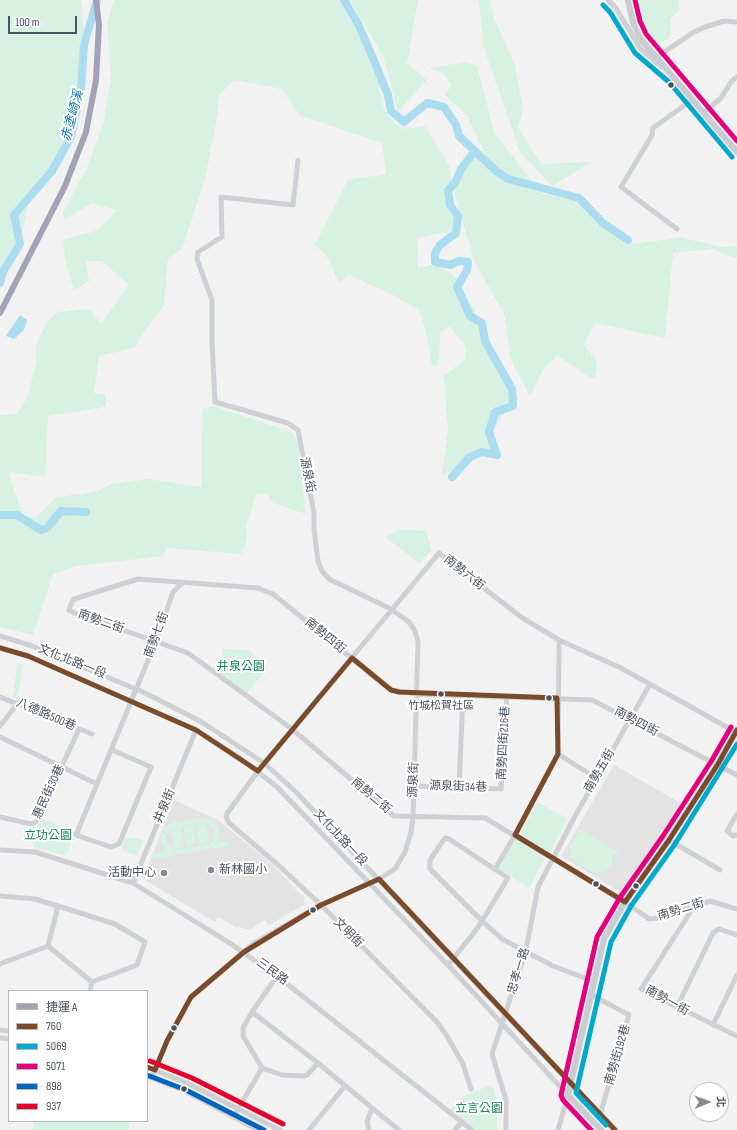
<!DOCTYPE html>
<meta charset="utf-8">
<style>
body{margin:0}
#map{position:relative;width:737px;height:1130px;overflow:hidden;background:#f3f2f2;font-family:"Sofia Sans Condensed","Noto Sans TC",sans-serif}
canvas{display:block}
.legend{position:absolute;left:8px;top:990px;width:140px;height:132px;box-sizing:border-box;background:#fff;border:1px solid #b6babf;margin:0;padding:5px 7px;list-style:none;font-size:12px;color:#48535f}
.legend li{display:flex;align-items:center;gap:8px;height:20px}
.legend b{width:20px;border:1px solid #b6babf}
.north{position:absolute;left:689px;top:1082px;width:40px;height:40px;box-sizing:border-box;background:#fff;border:1px solid #b6babf;border-radius:50%;rotate:89deg;font-size:11px;font-weight:700;line-height:16px;text-align:center;color:#48535f}
.north::after{content:'';display:block;margin:auto;width:14px;height:18px;background:#848b92;clip-path:polygon(50% 0,100% 100%,50% 72%,0 100%)}
.scale{position:absolute;left:8px;top:16px;width:69px;height:18px;box-sizing:border-box;border:2px solid #48535f;border-top:0;padding-left:5px;font-size:12px;line-height:14px;white-space:nowrap;color:#48535f;-webkit-text-stroke:3px #fff;paint-order:stroke}
</style>
<div id="map">
<canvas width="737" height="1130"></canvas>
<ul class="legend">
<li><b style="height:5px;background:#a3a2b7"></b>捷運 A</li>
<li><b style="height:5px;background:#7a4b2a"></b>760</li>
<li><b style="height:5px;background:#00a9ce"></b>5069</li>
<li><b style="height:5px;background:#e5007d"></b>5071</li>
<li><b style="height:5px;background:#0065bd"></b>898</li>
<li><b style="height:5px;background:#e4002b"></b>937</li>
</ul>
<div class="north">北</div>
<div class="scale">100 m</div>
</div>
<script>
const context = document.querySelector('canvas').getContext('2d');
context.lineJoin = 'round';
function paint(path, color) {
  context.fillStyle = color;
  context.fill(path, 'evenodd');
}
function shape(rows) {
  const path = new Path2D();
  for (const r of rows) {
    path.moveTo(r[0], r[1]);
    for (let i = 2; i < r.length; i += 2) path.lineTo(r[i], r[i + 1]);
  }
  return path;
}
function trace(path, color, width, dash) {
  context.strokeStyle = color;
  context.lineWidth = width;
  context.lineCap = dash ? 'butt' : 'round';
  context.setLineDash(dash || []);
  context.stroke(path);
}
function drawText(font, color, halo, rows, align = 'center') {
  context.font = font + ' "Sofia Sans Condensed","Noto Sans TC",sans-serif';
  context.lineWidth = 4;
  context.setLineDash([]);
  context.textBaseline = 'middle';
  context.strokeStyle = halo;
  context.fillStyle = color;
  for (const [text, x, y, turn = 0] of rows) {
    context.save();
    context.translate(x, y);
    context.rotate((+turn || 0) * Math.PI / 180);
    context.textAlign = isNaN(turn) ? turn : align;
    if (halo) context.strokeText(text, 0, 0);
    context.fillText(text, 0, 0);
    context.restore();
  }
}
paint(shape([
 [614,765,684,805,625,895,561,856],
 [174,800,218,820,272,864,306,900,304,901,306,904,269,925,265,920,249,930,238,927,237,928,218,917,215,922,143,879]
]), '#e4e3e4');
paint(shape([
 [0,0,81,0,84,30,78,94,65,151,29,200,21,237,0,284],
 [114,0,339,0,379,71,381,102,392,122,405,129,425,126,450,167,455,230,417,238,418,268,437,264,458,279,509,381,509,404,493,431,495,446,442,476,448,430,444,376,466,359,466,346,450,327,440,332,439,365,432,366,426,332,419,310,391,294,349,275,339,283,327,256,315,245,348,180,386,174,382,143,299,115,282,89,234,80,219,95,216,123,205,179,182,249,168,258,164,305,140,338,136,347,99,356,94,393,106,395,106,407,48,416,45,477,8,472,23,515,35,518,56,497,82,494,99,490,111,484,148,479,201,487,203,409,213,406,291,432,297,439,306,514,273,503,268,494,257,493,246,526,247,540,241,554,167,548,163,556,77,566,53,574,33,635,0,627,0,415,17,414,27,398,36,364,36,346,46,323,58,312,90,309,101,324,129,285,102,261,86,261,89,282,74,290,65,259,63,240,98,230,117,210,92,203,66,219,62,215,88,165,104,121,111,75,107,23],
 [350,0,418,0,407,63,427,80,398,111,384,58],
 [479,0,490,0,494,18,515,65,523,109,518,128,541,164,591,162,552,186,520,152,483,45],
 [633,0,679,0,679,10,671,18,670,38,655,45,635,20],
 [467,62,477,66,494,132,542,194,578,201,612,233,635,244,680,237,723,247,737,246,737,259,712,249,673,253,665,338,595,323,584,345,597,361,595,378,589,377,557,355,544,369,530,396,510,358,505,316,474,260,455,195,459,166,485,154,467,115,445,96,451,84,443,73,429,68],
 [399,530,426,531,432,550,419,563,385,537],
 [223,649,249,650,268,667,247,694,223,676],
 [18,663,23,666,17,699,12,698],
 [537,802,567,819,550,853,520,834],
 [41,818,75,832,66,856,47,850,34,848,34,832],
 [202,818,212,820,219,828,220,834,217,843,228,841,229,846,153,859,153,854,167,851,161,843,161,837,165,827,173,822],
 [206,823,210,825,215,831,214,838,209,844,175,850,166,842,166,835,171,829],
 [206,824,209,842,199,844,196,825],
 [194,826,196,844,186,846,183,828],
 [181,828,184,847,174,848,171,830],
 [579,829,619,852,617,855,613,854,612,864,607,870,598,873,592,872,571,858,570,846,574,838,581,835,577,833],
 [125,837,128,839,133,837,143,840,137,856,121,850],
 [516,840,545,859,529,888,498,868],
 [490,1085,494,1088,497,1100,497,1130,477,1130,450,1109,463,1097],
 [33,1121,129,1121,129,1130,33,1130]
]), '#d7f1e3');
paint(shape([
 [20,315,27,320,24,330,14,339,6,336]
]), '#abdcf0');
trace(shape([
 [344,0,358,24,373,58,388,95,391,111,404,122,427,103,444,107,456,125,459,136,496,171,508,179,579,198,603,223,628,240],
 [0,283,3,272,20,244,14,215,52,171,71,137,81,90,84,45,97,0],
 [452,477,470,457,482,452,497,455,489,432,495,412,513,406,512,389,485,341,482,323,470,316,457,287,467,270,468,262,459,261,450,265,435,262,435,253,440,245,456,233,458,216,450,205,448,191,456,181,461,169,475,151],
 [0,515,17,515,41,530,47,528,61,511,86,512]
]), '#abdcf0', 8);
trace(shape([
 [608,0,616,8,640,48,662,67],
 [654,59,694,32,705,27,724,21,737,22],
 [703,113,721,98,731,82,737,77],
 [677,229,621,187,652,135,653,128,692,100],
 [0,636,32,646,143,692,200,721,264,763,296,792,570,1083],
 [0,648,28,656,196,730,237,756,276,786,448,965,568,1095,558,1130],
 [0,697,92,734],
 [0,726,18,703],
 [0,737,97,784],
 [112,750,151,767,119,844,111,847,76,835,156,641,173,592,181,584],
 [558,754,596,778],
 [737,775,592,700,417,694,391,690,273,594,258,588,138,579,74,599,70,606,69,610,75,613,188,653,292,729,394,816,485,818,625,902,649,919,658,918,710,901,737,909],
 [414,786,501,789,507,696],
 [459,787,463,695],
 [737,814,727,831,733,836,737,835],
 [0,817,31,824,36,822,79,729],
 [669,840,720,870],
 [0,850,35,852,133,883,228,942,277,976,472,1130],
 [495,869,515,835,558,754,559,640],
 [133,883,196,730],
 [0,896,35,899,58,906,115,924,145,942,137,965,92,982,90,991],
 [695,905,641,989,737,1036],
 [48,946,58,906],
 [0,964,48,946,92,982],
 [448,965,473,934,482,921,508,878,449,839,445,838,430,860,430,869,482,921,502,939,553,966,593,981],
 [277,976,252,1012,243,1028,243,1036,262,1068,282,1075,303,1076,307,1075,318,1063],
 [590,994,629,1015,600,1115],
 [677,1007,713,933,719,929,737,935],
 [252,1012,318,1063,372,1108,367,1122,369,1130],
 [713,1025,737,975],
 [0,1030,9,1031],
 [0,1038,9,1039],
 [147,1067,189,1084,280,1130],
 [147,1076,185,1091,258,1130],
 [152,1077,167,1041,191,997,253,944,321,905,379,879,395,869,405,852,411,832,413,817,418,642,415,631,409,622,391,609,329,579,322,571,318,561,314,529,314,513,298,430,288,423,215,402,212,342,212,300,197,259,198,252,222,237,221,197,293,205,298,160],
 [471,1089,463,1064,447,1036,437,1022,321,905,276,863,229,823,226,816,228,812,264,763,439,553,521,617,559,640,621,668,736,732],
 [372,1108,399,1130],
 [234,1116,262,1068],
 [309,1130,345,1086],
 [455,1130,462,1122],
 [506,1130,506,1100,492,1054,526,950,538,887,574,818,650,684]
]), '#ced0d3', 5);
trace(shape([
 [628,0,633,23,640,38,737,152],
 [570,1083,615,1130],
 [601,1130,568,1095,604,939,625,902,669,840,718,764,737,730]
]), '#c9cdd1', 6);
trace(shape([
 [0,648,28,656,196,730,258,771,352,658,391,690,399,692,557,698,558,754,515,835,625,902,669,840,718,764,737,730],
 [147,1067,155,1070,167,1041,191,997,244,952,321,905,379,879,615,1130]
]), '#7a4b2a', 5);
trace(shape([
 [603,5,610,12,635,53,669,82,732,157],
 [606,1125,576,1093,611,942,631,906,675,844,737,744]
]), '#00a9ce', 5);
trace(shape([
 [635,0,640,21,646,34,737,141],
 [591,1130,563,1100,561,1095,597,937,619,899,663,836,712,760,731,727]
]), '#e5007d', 5);
trace(shape([
 [147,1075,186,1090,264,1130]
]), '#0065bd', 5);
trace(shape([
 [150,1061,192,1078,283,1124]
]), '#e4002b', 5);
trace(shape([
 [0,313,65,186,86,132,96,80,99,25,96,0]
]), '#a3a2b7', 6);
for (const [x, y, r, color] of [
 [671,85,3.5,"#48535f"],
 [441,694,3.5,"#48535f"],
 [549,698,3.5,"#48535f"],
 [211,870,4,"#848b92"],
 [164,873,4,"#848b92"],
 [596,884,3.5,"#48535f"],
 [636,886,3.5,"#48535f"],
 [313,910,3.5,"#48535f"],
 [174,1028,3.5,"#48535f"],
 [184,1089,3.5,"#48535f"]
]) {
  const dot = new Path2D();
  dot.arc(x, y, r, 0, 2 * Math.PI);
  context.fillStyle = color;
  context.fill(dot);
  trace(dot, '#fff', 1.5);
}
drawText('11px', '#48535f', '#fff', [
 ["竹城松賀社區",441,706]
]);
drawText('12px', '#48535f', '#fff', [
 ["源泉街",307,475,79],
 ["南勢六街",464,573,38],
 ["南勢二街",101,622,19],
 ["南勢七街",157,635,-70],
 ["南勢四街",325,636,39],
 ["文化北路一段",72,662,22],
 ["八德路500巷",46,715,23],
 ["南勢四街",636,722,28],
 ["南勢四街216巷",504,743,-87],
 ["南勢五街",600,771,-60],
 ["源泉街",414,780,-88],
 ["源泉街34巷",458,787,2],
 ["惠民街30巷",49,792,-65],
 ["南勢二街",371,796,40],
 ["井泉街",165,806,-67],
 ["文化北路一段",340,838,47],
 ["南勢二街",681,910,-17],
 ["文明街",348,933,45],
 ["忠孝一路",519,971,-73],
 ["三民路",272,972,36],
 ["南勢一街",667,1001,29],
 ["南勢街192巷",618,1055,-74]
]);
drawText('12px', '#158556', '#fff', [
 ["井泉公園",241,667],
 ["立功公園",48,836],
 ["立言公園",479,1109]
]);
drawText('12px', '#48535f', '#fff', [
 ["新林國小",219,870],
 ["活動中心",156,873,"right"]
], 'left');
drawText('italic 13px', '#097baa', '#fff', [
 ["赤塗崎溪",73,116,-75]
]);
</script>
